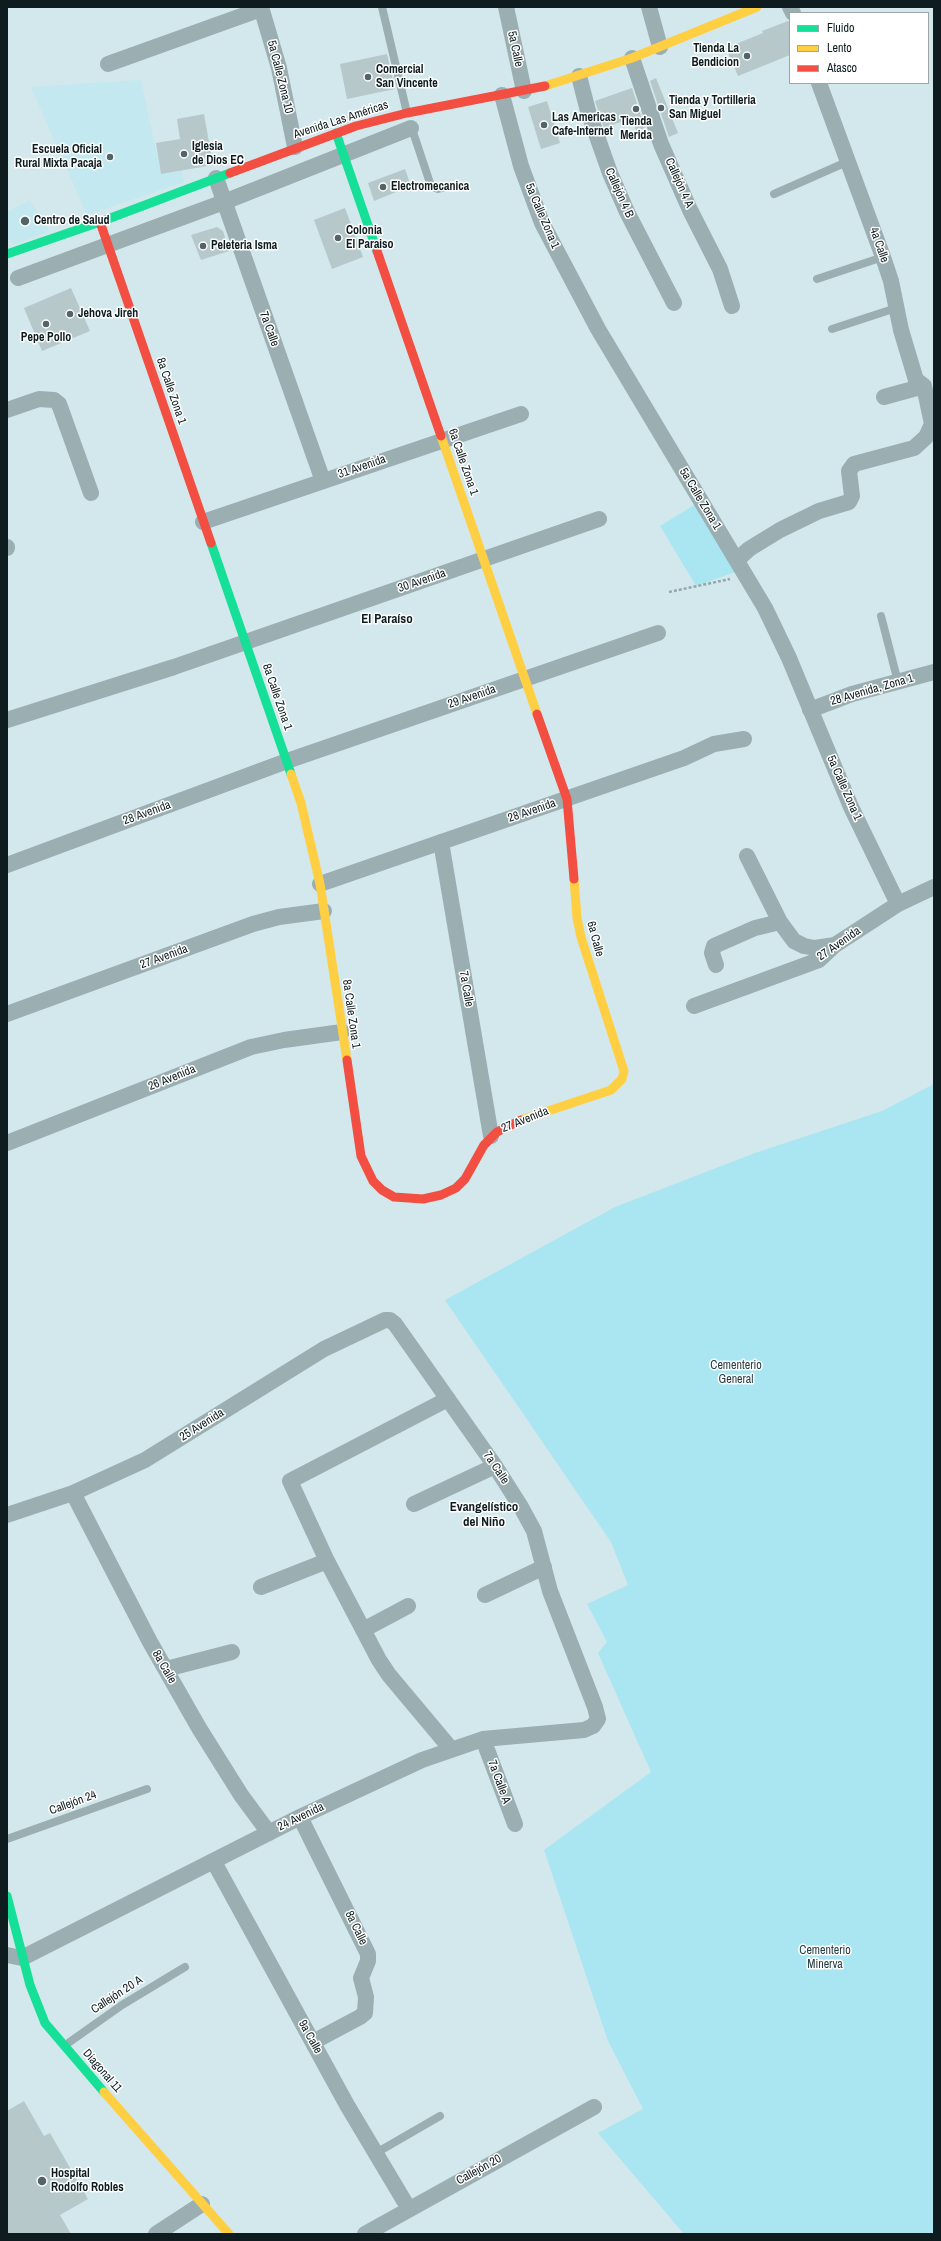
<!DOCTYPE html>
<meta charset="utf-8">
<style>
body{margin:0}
#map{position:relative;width:941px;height:2241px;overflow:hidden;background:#d2e8ec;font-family:"Archivo Narrow",sans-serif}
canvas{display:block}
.frame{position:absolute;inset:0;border:8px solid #0e1c1f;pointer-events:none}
.legend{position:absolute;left:789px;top:12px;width:140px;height:72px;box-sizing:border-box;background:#fff;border:1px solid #9fa4a5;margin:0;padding:5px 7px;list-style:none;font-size:12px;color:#0e1c1f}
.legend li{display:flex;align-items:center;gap:8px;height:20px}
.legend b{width:20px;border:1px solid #9fa4a5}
</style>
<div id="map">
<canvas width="941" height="2241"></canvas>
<div class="frame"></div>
<ul class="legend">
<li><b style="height:5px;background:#16e098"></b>Fluido</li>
<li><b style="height:5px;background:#ffcf43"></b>Lento</li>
<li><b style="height:5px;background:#f24e42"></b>Atasco</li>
</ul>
</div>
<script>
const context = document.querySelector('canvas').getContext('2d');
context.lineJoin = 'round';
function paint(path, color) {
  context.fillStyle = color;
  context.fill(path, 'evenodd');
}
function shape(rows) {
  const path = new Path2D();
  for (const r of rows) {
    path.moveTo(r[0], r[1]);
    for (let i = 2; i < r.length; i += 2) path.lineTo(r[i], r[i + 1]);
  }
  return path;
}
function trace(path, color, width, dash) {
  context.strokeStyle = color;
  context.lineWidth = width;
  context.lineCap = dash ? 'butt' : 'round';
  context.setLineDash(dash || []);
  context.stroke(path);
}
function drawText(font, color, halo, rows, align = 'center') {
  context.font = font + ' "Archivo Narrow",sans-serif';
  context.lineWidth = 3;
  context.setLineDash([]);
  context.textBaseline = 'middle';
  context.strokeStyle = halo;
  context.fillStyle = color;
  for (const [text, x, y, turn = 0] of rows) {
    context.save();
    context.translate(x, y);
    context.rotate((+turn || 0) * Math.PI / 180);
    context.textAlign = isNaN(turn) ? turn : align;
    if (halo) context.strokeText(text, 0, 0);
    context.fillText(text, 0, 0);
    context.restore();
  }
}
paint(shape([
 [141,80,161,174,181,171,184,182,87,215,31,87],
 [30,200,49,231,13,245,7,236,7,212]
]), '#c3e8ef');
paint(shape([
 [696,504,735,572,696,586,660,526],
 [934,1084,934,2234,684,2234,598,2133,643,2109,608,2041,544,1850,651,1772,598,1653,607,1642,587,1604,628,1585,611,1542,445,1300,615,1207,755,1153,882,1111]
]), '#a9e6f2');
paint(shape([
 [788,21,790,22,790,55,738,76,726,48,763,33,762,31],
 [387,54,395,89,347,99,340,64],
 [656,78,678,133,669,137,650,81],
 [632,88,645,128,636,131,632,118,604,128,595,101],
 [547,101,560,143,541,149,528,107],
 [204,114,213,165,161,174,156,143,180,139,177,119],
 [405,169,411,186,374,201,368,183],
 [345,208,363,257,332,269,314,220],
 [217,227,223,231,229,251,201,260,191,235],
 [71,288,90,331,42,351,24,308],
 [24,2101,44,2136,50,2133,88,2199,60,2215,71,2234,7,2234,7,2111]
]), '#b6c8ca');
trace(shape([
 [669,592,730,579]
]), '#96a7ab', 2.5, [3, 2]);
trace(shape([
 [382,7,407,113],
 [411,126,431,186,438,189,449,186],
 [774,194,849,161],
 [817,279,883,257],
 [832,329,896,308],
 [881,616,898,682],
 [7,1839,147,1789],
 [64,2046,122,2005,185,1967],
 [376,2153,440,2116]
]), '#9baeb1', 8);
trace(shape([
 [261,7,279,68,295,147],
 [506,7,524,91],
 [649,7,660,47],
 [790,7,793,13],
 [632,58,661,144,690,210,720,269,732,306],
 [108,64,261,9],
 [579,76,588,111,610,173,627,212,674,303],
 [502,95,521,166,542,223,598,329,765,608,789,658,851,807,898,904],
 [216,178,323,481],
 [18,278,224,202,411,128],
 [884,397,924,386],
 [7,410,39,399,54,400,59,404,91,493],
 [203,522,521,414],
 [7,547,7,548],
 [737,560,749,549,780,530,819,511,849,502,852,496,849,471,854,464,914,448,926,437,932,424,924,386,916,380,901,330,891,281,883,257,819,83],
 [810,710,852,694,934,672],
 [7,720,174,667,599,519],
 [441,842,491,1136],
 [747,856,780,922,794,941,804,946,815,948,835,945],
 [7,865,287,761,658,633],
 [320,884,684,758,714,744,744,739],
 [716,965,712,953,714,946,755,928,780,922],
 [694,1006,819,960,835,945,898,904,934,887],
 [7,1014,253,924,279,917,324,911],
 [7,1143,251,1047,284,1040,342,1032],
 [448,1399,290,1481,327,1561,379,1660,389,1675,451,1749],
 [73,1493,150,1642,199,1728,241,1795,269,1833],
 [414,1504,495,1466],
 [7,1515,73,1493,145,1460,324,1349,385,1320,390,1320,395,1324,495,1466,521,1507,534,1531,550,1591,595,1707,598,1719,593,1726,584,1730,483,1739,422,1760,300,1817,22,1958,7,1955],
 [261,1587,327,1561],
 [485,1595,544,1567],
 [363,1630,408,1606],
 [166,1669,232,1652],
 [483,1739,515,1824],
 [300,1817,368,1954,368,1961,361,1978,366,1997,365,2013,360,2017,313,2042],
 [214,1862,347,2105,409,2209],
 [156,2234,202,2204],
 [365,2234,594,2107]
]), '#9baeb1', 16);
trace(shape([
 [336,133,377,251],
 [7,254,100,222,230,173],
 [211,543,291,774],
 [7,1896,30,1985,45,2023,104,2092]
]), '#16e098', 9);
trace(shape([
 [545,86,632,58,757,7],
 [441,436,537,714],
 [291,774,301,803,320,884,347,1060],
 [521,1120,611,1090,622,1079,624,1071,581,937,577,918,574,879],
 [104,2092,229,2234]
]), '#ffcf43', 9);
trace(shape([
 [230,173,356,126,407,113,545,86],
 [100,222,211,543],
 [377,251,441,436],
 [537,714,567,799,574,879],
 [347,1060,361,1156,373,1181,382,1190,394,1197,423,1199,441,1195,456,1188,465,1179,484,1145,497,1132,521,1120]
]), '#f24e42', 9);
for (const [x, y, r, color] of [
 [747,56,4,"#536367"],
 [368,77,4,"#536367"],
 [661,108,4,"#536367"],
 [636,109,4,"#536367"],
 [544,125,4,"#536367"],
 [184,154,4,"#536367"],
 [110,157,4,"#536367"],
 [383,187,4,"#536367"],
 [25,221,5,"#536367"],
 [338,238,4,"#536367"],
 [203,246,4,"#536367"],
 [70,314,4,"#536367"],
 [46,324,4,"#536367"],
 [42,2181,5,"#536367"]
]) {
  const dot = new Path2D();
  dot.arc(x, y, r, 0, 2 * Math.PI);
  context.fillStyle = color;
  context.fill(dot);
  trace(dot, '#fff', 1.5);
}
drawText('12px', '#0e1c1f', '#fff', [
 ["5a Calle",515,49,78],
 ["5a Calle Zona 10",280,77,76],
 ["Avenida Las Américas",341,120,-18],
 ["Callejón 4 A",679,183,66],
 ["Callejón 4 B",619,193,66],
 ["5a Calle Zona 1",542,216,67],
 ["4a Calle",879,245,71],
 ["7a Calle",269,329,70],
 ["8a Calle Zona 1",171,391,71],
 ["6a Calle Zona 1",463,462,71],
 ["31 Avenida",362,467,-19],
 ["5a Calle Zona 1",700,499,59],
 ["30 Avenida",422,581,-19],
 ["28 Avenida, Zona 1",872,690,-16],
 ["8a Calle Zona 1",277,697,71],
 ["29 Avenida",472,697,-19],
 ["5a Calle Zona 1",844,788,66],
 ["28 Avenida",532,811,-19],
 ["28 Avenida",147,813,-20],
 ["6a Calle",595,939,75],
 ["27 Avenida",839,944,-35],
 ["27 Avenida",164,957,-20],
 ["7a Calle",466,989,80],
 ["8a Calle Zona 1",351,1014,82],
 ["26 Avenida",172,1078,-22],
 ["27 Avenida",525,1120,-22],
 ["25 Avenida",202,1425,-32],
 ["7a Calle",496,1468,56],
 ["8a Calle",164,1667,60],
 ["7a Calle A",499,1782,70],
 ["Callejón 24",73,1803,-20],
 ["24 Avenida",301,1817,-26],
 ["8a Calle",356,1928,64],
 ["Callejón 20 A",117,1995,-33],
 ["9a Calle",310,2037,61],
 ["Diagonal 11",102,2071,49],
 ["Callejón 20",479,2170,-29]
]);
drawText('bold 12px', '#0e1c1f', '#fff', [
 ["Tienda La",739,49,"right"],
 ["Bendicion",739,63,"right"],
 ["Comercial",376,70],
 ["San Vincente",376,84],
 ["Tienda y Tortilleria",669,101],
 ["San Miguel",669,115],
 ["Las Americas",552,118],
 ["Cafe-Internet",552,132],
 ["Tienda",636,122,"center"],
 ["Merida",636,136,"center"],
 ["Iglesia",192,147],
 ["de Dios EC",192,161],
 ["Escuela Oficial",102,150,"right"],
 ["Rural Mixta Pacaja",102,164,"right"],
 ["Electromecanica",391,187],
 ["Centro de Salud",34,221],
 ["Colonia",346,231],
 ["El Paraiso",346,245],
 ["Peleteria Isma",211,246],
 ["Jehova Jireh",78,314],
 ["Pepe Pollo",46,338,"center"],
 ["Hospital",51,2174],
 ["Rodolfo Robles",51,2188]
], 'left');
drawText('12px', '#253d42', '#fff', [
 ["Cementerio",736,1366],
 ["General",736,1380],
 ["Cementerio",825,1951],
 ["Minerva",825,1965]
]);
drawText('bold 13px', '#0e1c1f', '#fff', [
 ["El Paraíso",387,620],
 ["Evangelístico",484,1508],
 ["del Niño",484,1523]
]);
</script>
